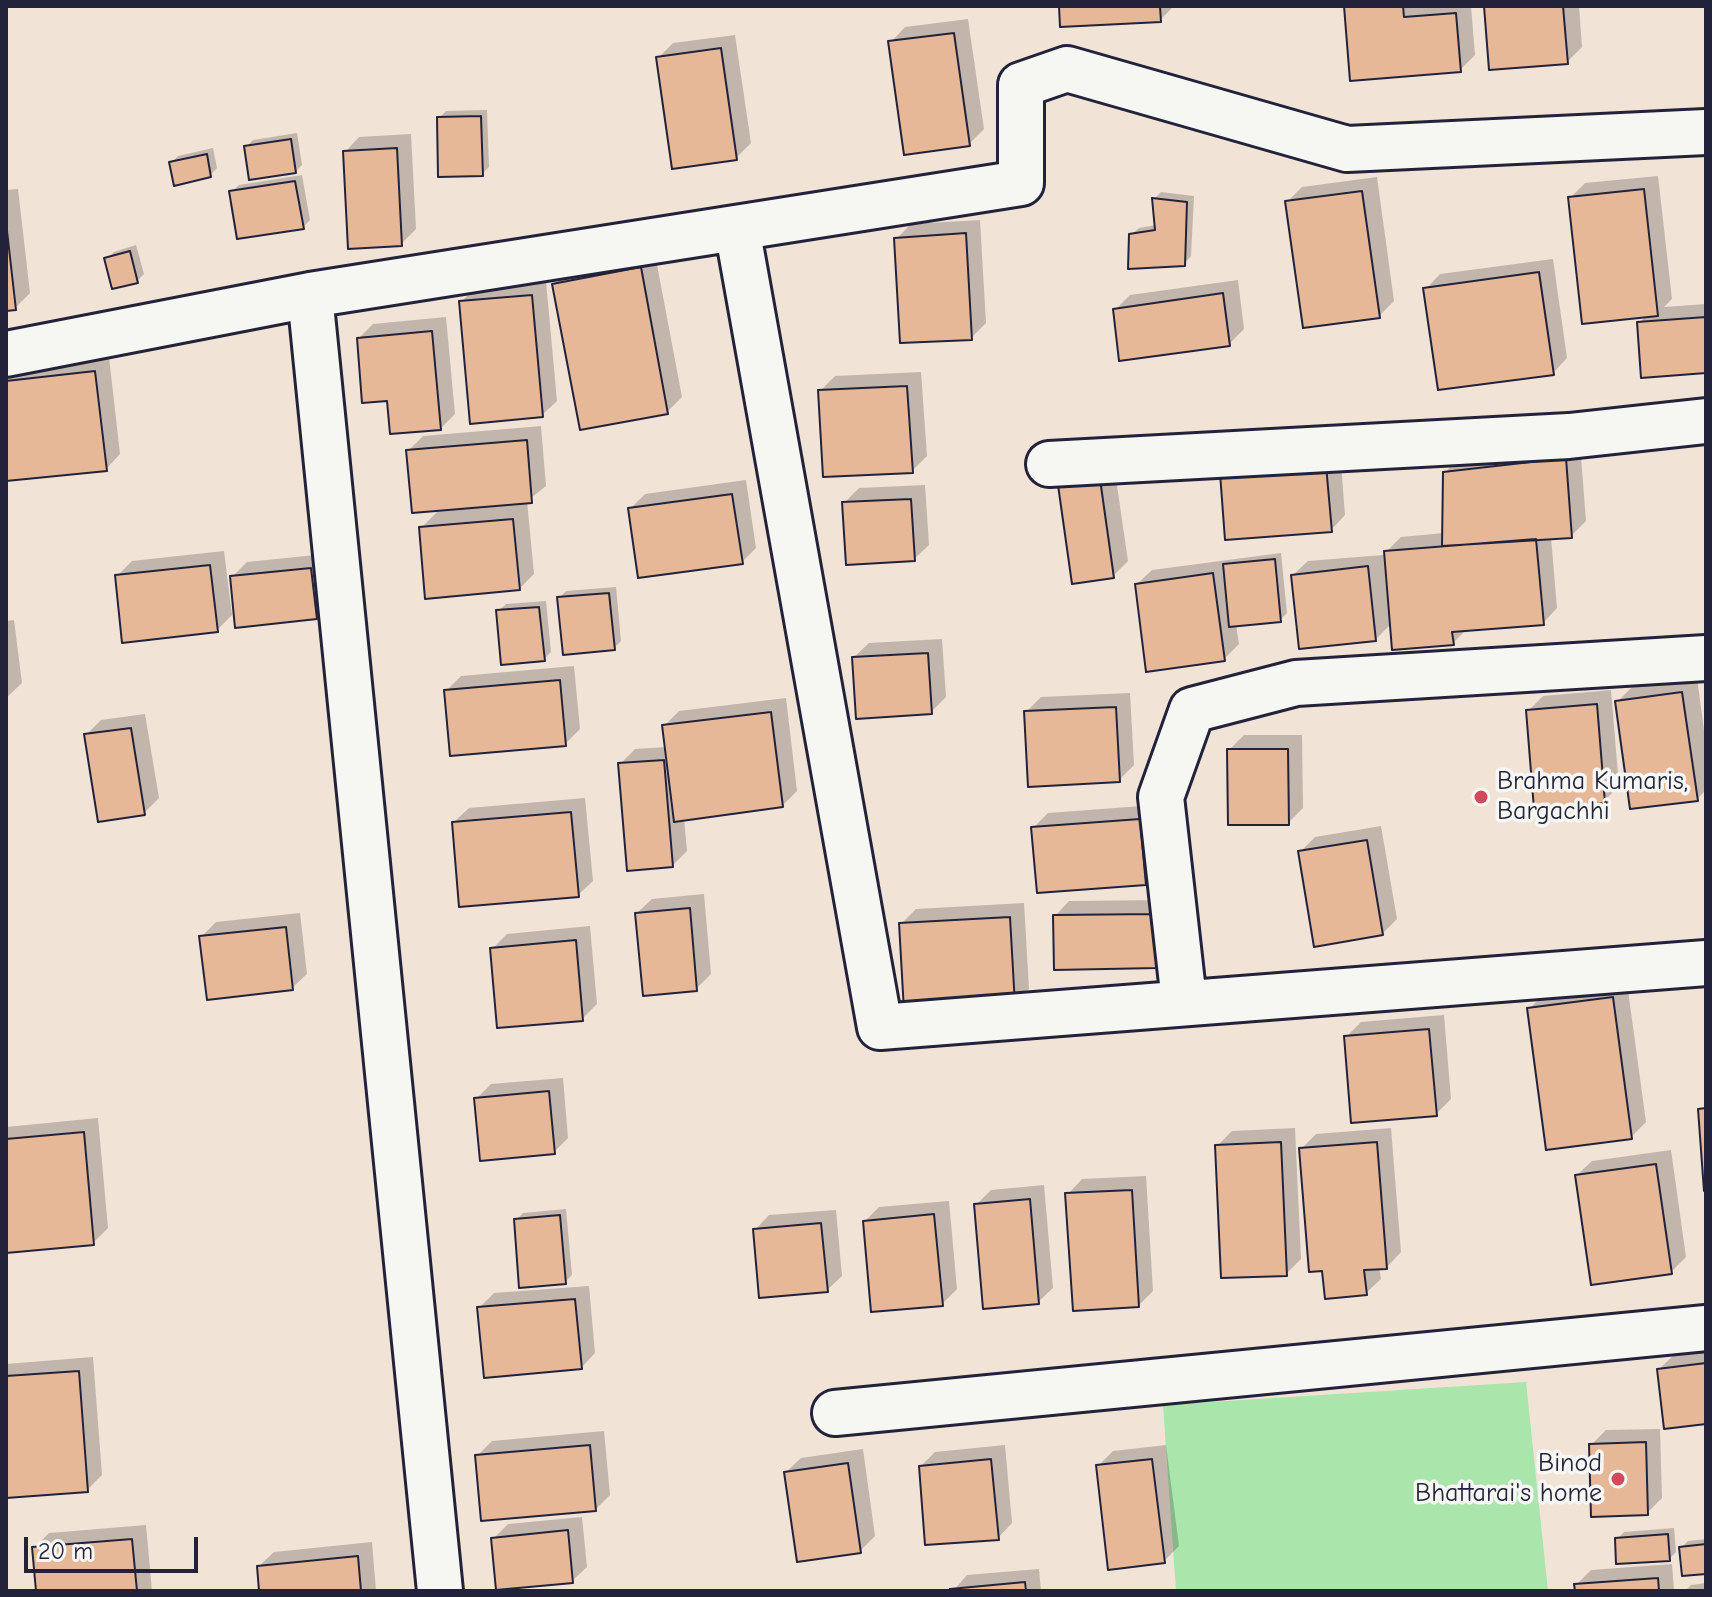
<!DOCTYPE html>
<style>
body{margin:0}
#map{position:relative;width:1712px;height:1597px;overflow:hidden;background:#f2e3d7;font-family:"Comic Neue",sans-serif}
canvas{display:block}
.frame{position:absolute;inset:0;border:8px solid #22223b;pointer-events:none}
.scale{position:absolute;left:24px;top:1537px;width:174px;height:36px;box-sizing:border-box;border:4px solid #22223b;border-top:0;padding-left:10px;font-size:24px;line-height:28px;white-space:nowrap;color:#22223b;-webkit-text-stroke:6px #f6f6f2;paint-order:stroke}
</style>
<div id="map">
<canvas width="1712" height="1597"></canvas>
<div class="frame"></div>
<div class="scale">20 m</div>
</div>
<script>
const context = document.querySelector('canvas').getContext('2d');
context.lineJoin = 'round';
function paint(path, color) {
  context.fillStyle = color;
  context.fill(path, 'evenodd');
}
function shape(rows) {
  const path = new Path2D();
  for (const r of rows) {
    path.moveTo(r[0], r[1]);
    for (let i = 2; i < r.length; i += 2) path.lineTo(r[i], r[i + 1]);
  }
  return path;
}
function trace(path, color, width, dash) {
  context.strokeStyle = color;
  context.lineWidth = width;
  context.lineCap = dash ? 'butt' : 'round';
  context.setLineDash(dash || []);
  context.stroke(path);
}
function drawText(font, color, halo, rows, align = 'center') {
  context.font = font + ' "Comic Neue",sans-serif';
  context.lineWidth = 7;
  context.setLineDash([]);
  context.textBaseline = 'middle';
  context.strokeStyle = halo;
  context.fillStyle = color;
  for (const [text, x, y, turn = 0] of rows) {
    context.save();
    context.translate(x, y);
    context.rotate((+turn || 0) * Math.PI / 180);
    context.textAlign = isNaN(turn) ? turn : align;
    if (halo) context.strokeText(text, 0, 0);
    context.fillText(text, 0, 0);
    context.restore();
  }
}
paint(shape([
 [1526,1382,1548,1591,1176,1591,1163,1405]
]), '#aae6ac');
paint(shape([
 [1061,6,1174,6,1160,20],
 [1346,6,1471,6,1475,55,1460,70],
 [1486,6,1579,6,1582,47,1567,62],
 [968,19,984,129,969,144,891,42,905,27],
 [735,35,751,143,736,158,658,58,673,43],
 [487,110,489,167,482,174,439,118,446,111],
 [297,133,302,165,295,172,246,147,253,140],
 [411,134,416,229,401,244,345,152,359,137],
 [213,148,217,168,210,175,171,163,178,156],
 [302,175,310,220,303,227,232,192,239,185],
 [1658,176,1672,299,1664,307,1706,304,1706,371,1639,323,1647,315,1570,198,1585,183],
 [1377,177,1394,301,1379,316,1287,202,1302,187],
 [18,189,30,293,15,308,6,309,6,190],
 [1161,192,1194,196,1191,256,1184,264,1131,235,1139,228,1156,225,1154,199],
 [980,220,986,323,971,338,896,239,911,224],
 [136,245,144,274,137,281,107,259,114,252],
 [655,254,682,397,667,412,555,284,569,270],
 [1553,259,1567,358,1553,373,1426,289,1440,274],
 [1238,280,1244,329,1229,344,1115,310,1130,295],
 [546,281,557,401,542,415,461,302,476,287],
 [446,317,455,414,440,429,389,399,359,338,373,324],
 [109,357,120,454,106,469,6,479,6,370],
 [921,372,927,456,912,471,820,391,835,376],
 [541,426,546,486,527,501,534,574,519,589,421,528,440,509,408,451,423,436],
 [1580,444,1586,521,1571,536,1551,537,1557,608,1543,623,1467,629,1453,643,1392,623,1376,639,1293,575,1308,561,1383,555,1401,537,1444,533,1445,472,1460,458],
 [1340,451,1345,515,1331,530,1222,474],
 [1114,465,1128,561,1113,576,1060,486],
 [746,480,756,548,742,562,630,509,645,494],
 [925,485,929,545,914,559,844,503,859,488],
 [224,551,232,615,217,630,117,576,132,561],
 [1281,553,1287,613,1280,620,1236,624,1239,644,1224,659,1137,584,1152,570],
 [325,554,331,602,316,617,232,577,247,562],
 [616,587,621,641,614,648,559,598,566,591],
 [546,601,551,652,544,659,498,611,506,604],
 [14,620,22,683,6,698,6,621],
 [942,639,946,697,931,712,854,657,869,643],
 [574,666,580,729,565,744,446,691,461,676],
 [1697,678,1706,745,1706,790,1697,799,1617,702,1632,687],
 [1611,690,1619,786,1604,801,1529,710,1543,696],
 [1130,693,1134,765,1119,780,1026,712,1041,697],
 [786,698,797,791,782,806,684,818,687,851,673,865,620,764,635,749,667,747,664,726,679,711],
 [145,714,159,798,144,813,86,735,101,720],
 [1244,735,1302,735,1303,808,1288,823,1229,750],
 [585,798,593,881,578,895,454,822,469,808],
 [1155,805,1160,868,1145,883,1033,828,1048,813],
 [1381,826,1397,919,1382,934,1300,852,1315,837],
 [704,894,711,974,696,989,637,913,652,899],
 [1170,900,1157,966,1055,916,1069,901],
 [1024,903,1029,989,1014,1003,901,924,916,909],
 [300,913,307,974,292,988,201,937,216,922],
 [590,926,597,1004,582,1019,492,949,507,934],
 [1627,983,1646,1122,1631,1137,1529,1009,1544,994],
 [1444,1015,1451,1099,1436,1114,1346,1037,1361,1022],
 [563,1078,568,1138,554,1152,476,1099,491,1084],
 [98,1118,108,1228,93,1243,6,1251,6,1127],
 [1295,1128,1301,1259,1286,1274,1217,1146,1232,1131],
 [1391,1128,1401,1252,1387,1267,1379,1267,1381,1279,1366,1293,1301,1149,1316,1134],
 [1671,1150,1686,1257,1671,1272,1577,1175,1592,1161],
 [1146,1176,1153,1291,1138,1306,1068,1194,1082,1179],
 [1044,1185,1053,1288,1038,1302,976,1205,991,1190],
 [949,1201,957,1289,942,1304,865,1221,879,1207],
 [566,1209,572,1275,565,1282,516,1220,523,1213],
 [836,1210,842,1276,827,1290,755,1230,769,1215],
 [589,1286,595,1353,581,1368,479,1308,494,1293],
 [1706,1351,1706,1422,1659,1369,1674,1355],
 [93,1357,102,1475,87,1490,6,1496,6,1364],
 [1660,1429,1662,1498,1647,1513,1591,1445,1606,1430],
 [604,1431,610,1495,595,1510,477,1456,492,1441],
 [1005,1445,1012,1523,998,1538,921,1466,935,1452],
 [1166,1445,1179,1546,1164,1561,1098,1466,1113,1451],
 [863,1449,875,1536,860,1551,786,1472,801,1458],
 [582,1517,587,1567,572,1581,494,1538,508,1524],
 [146,1525,152,1591,38,1591,34,1548,49,1533],
 [1674,1528,1676,1552,1669,1559,1617,1539,1624,1532],
 [1706,1539,1706,1572,1681,1548,1688,1541],
 [372,1542,376,1591,261,1591,259,1566,274,1552],
 [1672,1564,1674,1591,1577,1591,1576,1585,1591,1570],
 [1039,1569,1041,1591,953,1591,967,1575],
 [1706,1583,1706,1591,1685,1591,1691,1585]
]), '#0003');
const building = shape([
 [1059,6,1160,6,1161,22,1060,27,1059,6],
 [1344,6,1403,6,1404,17,1456,13,1461,72,1350,81,1344,6],
 [1484,6,1563,6,1568,64,1489,70,1484,6],
 [954,33,970,146,904,155,888,41,954,33],
 [721,48,737,160,672,169,656,57,721,48],
 [481,116,483,176,438,177,437,117,481,116],
 [291,139,296,173,249,180,244,146,291,139],
 [397,148,402,246,348,249,343,151,397,148],
 [207,154,211,177,174,186,169,162,207,154],
 [295,181,304,229,237,239,229,191,295,181],
 [1644,189,1658,316,1582,324,1568,197,1644,189],
 [1362,191,1380,318,1303,328,1285,201,1362,191],
 [1152,198,1187,202,1185,266,1128,269,1129,234,1155,230,1152,198],
 [6,222,16,310,6,311,6,222],
 [966,233,972,340,900,343,894,238,966,233],
 [130,251,138,283,112,289,104,258,130,251],
 [641,267,668,414,580,430,552,284,641,267],
 [1539,272,1554,375,1438,390,1423,288,1539,272],
 [1223,293,1230,346,1119,361,1113,309,1223,293],
 [532,295,543,417,470,424,459,301,532,295],
 [1706,317,1706,373,1641,378,1637,322,1706,317],
 [432,331,441,430,390,434,387,401,362,403,357,338,432,331],
 [95,371,107,471,6,481,6,381,95,371],
 [907,386,913,473,823,477,818,390,907,386],
 [527,440,532,503,412,513,406,450,527,440],
 [1566,458,1572,538,1442,546,1443,472,1566,458],
 [1326,465,1332,532,1225,540,1220,473,1326,465],
 [1100,479,1114,578,1072,584,1058,485,1100,479],
 [732,494,743,564,638,578,628,508,732,494],
 [911,499,915,561,846,565,842,502,911,499],
 [513,519,520,590,425,599,419,527,513,519],
 [1536,539,1544,625,1452,632,1454,645,1392,650,1384,551,1536,539],
 [1275,559,1281,622,1229,627,1223,564,1275,559],
 [210,565,218,632,122,643,115,575,210,565],
 [1368,566,1376,641,1299,649,1291,575,1368,566],
 [311,568,317,619,235,628,230,576,311,568],
 [1213,573,1225,661,1146,672,1135,584,1213,573],
 [609,593,615,650,563,655,557,597,609,593],
 [539,607,545,661,501,665,496,610,539,607],
 [928,653,932,714,856,719,852,657,928,653],
 [560,680,566,746,450,756,444,690,560,680],
 [1682,692,1698,801,1630,809,1615,701,1682,692],
 [1597,704,1605,803,1534,809,1526,710,1597,704],
 [1116,707,1120,782,1028,787,1024,711,1116,707],
 [771,712,783,807,674,822,662,725,771,712],
 [131,728,145,815,98,822,84,734,131,728],
 [1227,749,1288,749,1289,825,1228,825,1227,749],
 [664,760,673,867,627,871,618,763,664,760],
 [571,812,579,897,459,907,452,822,571,812],
 [1140,819,1146,885,1037,893,1031,827,1140,819],
 [1367,840,1383,935,1314,947,1298,851,1367,840],
 [690,908,697,991,643,996,635,913,690,908],
 [1156,914,1158,968,1054,970,1053,915,1156,914],
 [1010,917,1015,1005,904,1011,899,923,1010,917],
 [286,927,293,990,207,1000,199,936,286,927],
 [576,940,583,1021,497,1028,490,948,576,940],
 [1613,997,1632,1139,1546,1150,1527,1008,1613,997],
 [1429,1029,1437,1116,1351,1123,1344,1036,1429,1029],
 [549,1091,555,1154,480,1161,474,1098,549,1091],
 [1706,1108,1706,1191,1704,1191,1698,1109,1706,1108],
 [84,1132,94,1245,6,1253,6,1139,84,1132],
 [1281,1142,1287,1276,1221,1278,1215,1145,1281,1142],
 [1377,1142,1387,1269,1364,1270,1367,1295,1325,1299,1322,1271,1309,1272,1299,1148,1377,1142],
 [1656,1164,1672,1274,1591,1285,1575,1175,1656,1164],
 [1132,1190,1139,1307,1073,1311,1065,1193,1132,1190],
 [1030,1199,1039,1304,983,1309,974,1204,1030,1199],
 [934,1214,943,1306,871,1312,863,1221,934,1214],
 [560,1215,566,1284,519,1288,514,1219,560,1215],
 [821,1223,828,1292,759,1298,753,1229,821,1223],
 [575,1299,582,1369,484,1378,477,1307,575,1299],
 [1706,1363,1706,1424,1664,1429,1657,1369,1706,1363],
 [79,1371,88,1492,6,1498,6,1376,79,1371],
 [1646,1442,1648,1515,1591,1517,1589,1444,1646,1442],
 [590,1445,596,1511,481,1521,475,1455,590,1445],
 [991,1459,999,1540,925,1545,919,1466,991,1459],
 [1152,1459,1165,1563,1108,1570,1096,1465,1152,1459],
 [848,1463,861,1553,797,1562,784,1472,848,1463],
 [568,1530,573,1583,496,1590,491,1538,568,1530],
 [1668,1534,1670,1561,1616,1564,1615,1538,1668,1534],
 [132,1539,137,1591,36,1591,32,1547,132,1539],
 [1706,1544,1706,1574,1682,1576,1679,1547,1706,1544],
 [358,1556,361,1591,259,1591,257,1566,358,1556],
 [1658,1578,1659,1591,1575,1591,1574,1584,1658,1578],
 [1025,1582,1026,1591,951,1591,950,1589,1025,1582]
]);
paint(building, '#e7b898');
trace(building, '#22223b', 2);
const minor = shape([
 [737,228,880,1027,1706,963],
 [310,295,1021,183,1021,85,1067,69,1347,149,1706,132],
 [6,354,310,295,440,1591],
 [1049,464,1569,436,1706,421],
 [1184,1001,1161,797,1192,710,1296,683,1706,658],
 [835,1413,1706,1328]
]);
trace(minor, '#22223b', 50);
trace(minor, '#f6f6f2', 44);
for (const [x, y, r, color] of [
 [1481,797,8,"#d1495b"],
 [1618,1479,8,"#d1495b"]
]) {
  const dot = new Path2D();
  dot.arc(x, y, r, 0, 2 * Math.PI);
  context.fillStyle = color;
  context.fill(dot);
  trace(dot, '#f6f6f2', 3);
}
drawText('26px', '#22223b', '#f6f6f2', [
 ["Brahma Kumaris,",1497,782],
 ["Bargachhi",1497,812],
 ["Binod",1602,1464,"right"],
 ["Bhattarai's home",1602,1494,"right"]
], 'left');
</script>
